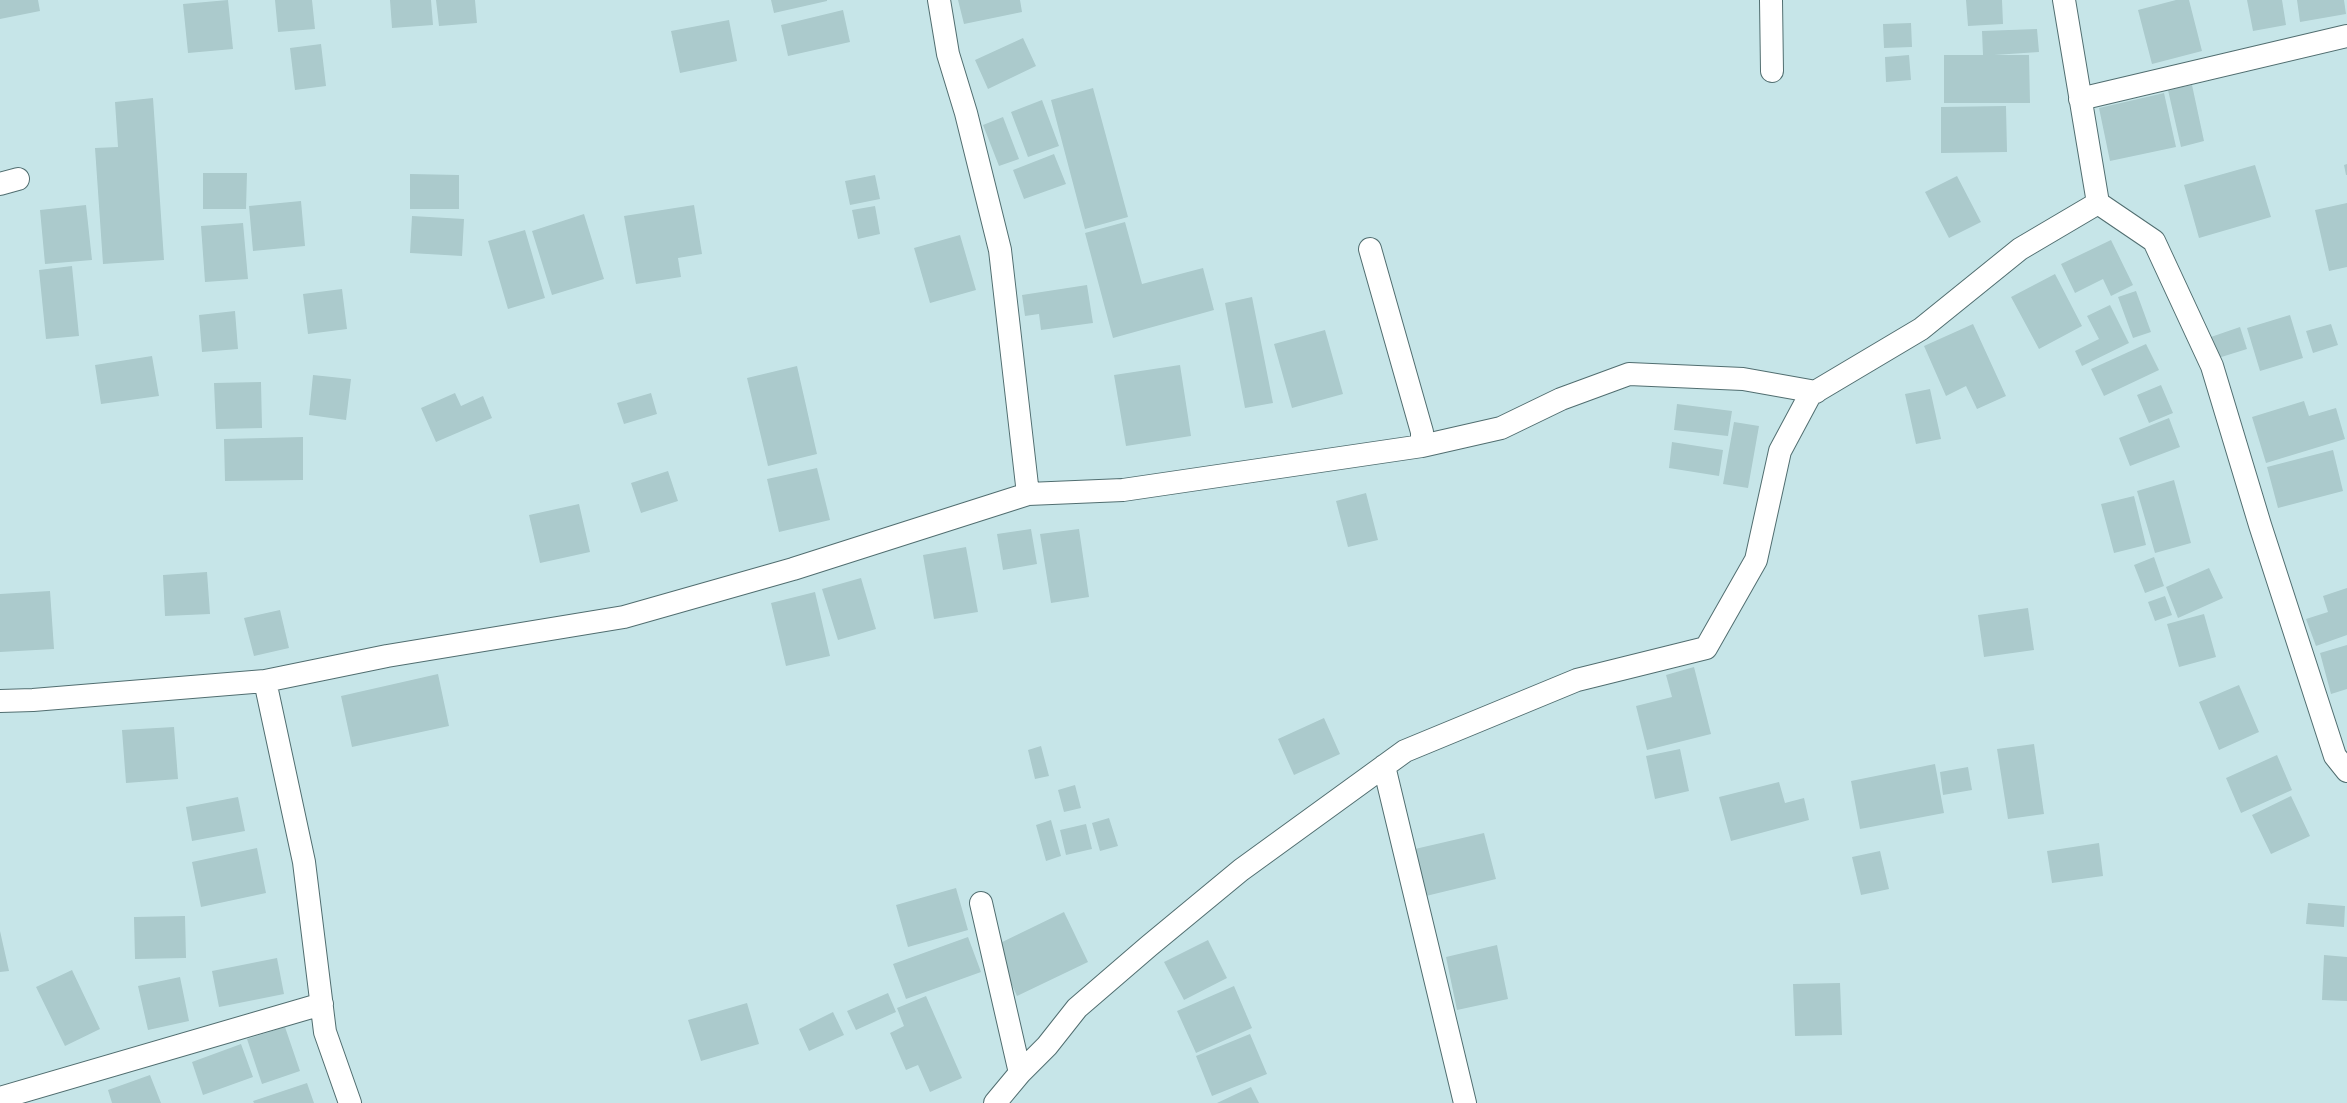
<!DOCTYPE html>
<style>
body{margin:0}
canvas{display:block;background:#c6e5e8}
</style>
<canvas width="2347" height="1103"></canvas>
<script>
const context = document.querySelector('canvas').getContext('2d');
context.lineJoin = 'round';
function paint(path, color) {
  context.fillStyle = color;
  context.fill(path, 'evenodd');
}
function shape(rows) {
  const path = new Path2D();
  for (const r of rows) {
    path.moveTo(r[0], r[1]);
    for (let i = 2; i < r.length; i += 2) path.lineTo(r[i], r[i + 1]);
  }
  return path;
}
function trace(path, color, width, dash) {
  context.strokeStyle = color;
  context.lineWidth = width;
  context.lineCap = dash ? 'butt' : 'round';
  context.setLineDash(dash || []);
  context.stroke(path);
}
paint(shape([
 [0,0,38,0,40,11,0,19],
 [228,0,233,49,188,53,183,4],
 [275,0,312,0,315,29,278,32],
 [390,0,431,0,433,25,392,28],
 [436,0,475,0,477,23,439,26],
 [771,0,827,0,827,1,774,13],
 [958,0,1020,0,1022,12,964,24],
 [1966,0,2002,0,2003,24,1968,26],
 [2176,0,2189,0,2202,51,2152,64,2138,10],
 [2247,0,2282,0,2286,25,2253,31],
 [2297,0,2344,0,2346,14,2300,22],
 [843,10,850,42,788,56,781,25],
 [729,20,737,61,680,73,671,31],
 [1911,23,1912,47,1884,48,1883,24],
 [2037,29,2039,52,1994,55,2029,55,2030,103,1944,103,1944,55,1983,55,1982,31],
 [1023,38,1036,66,988,89,975,60],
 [321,44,326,86,295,90,290,48],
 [1909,55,1911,80,1886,82,1885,57],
 [2192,85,2204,141,2181,147,2168,90],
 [1093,88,1128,217,1085,229,1051,100],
 [2164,93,2176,147,2110,161,2099,108],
 [153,98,164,260,103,264,95,148,118,147,115,102],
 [1042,100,1059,146,1028,157,1011,112],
 [2006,106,2007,152,1941,153,1941,107],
 [1003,117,1019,159,999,166,983,125],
 [1054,154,1066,184,1024,199,1013,170],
 [2347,164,2347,175,2346,175,2344,165],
 [2255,165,2271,217,2199,238,2184,185],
 [203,173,247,173,246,209,203,209],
 [410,174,459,175,459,209,410,209],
 [875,175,880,199,850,205,845,181],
 [1957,176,1981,222,1949,238,1925,192],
 [301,201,305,246,253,251,249,206],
 [2347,203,2347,267,2329,271,2315,210],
 [86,205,92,260,45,264,40,210],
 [694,205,702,254,678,258,681,277,636,284,624,216],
 [875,206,880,234,858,239,852,210],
 [584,214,604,279,552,295,532,231],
 [412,216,464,219,462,256,410,253],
 [1125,222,1142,284,1203,268,1214,310,1113,338,1085,233],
 [243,223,248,279,205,282,201,226],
 [525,230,545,298,508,309,488,241],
 [960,235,976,290,930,303,914,248],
 [2111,240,2133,285,2111,296,2103,279,2075,293,2061,264],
 [72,266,79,336,46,339,39,270],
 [2055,274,2082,326,2039,349,2011,297],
 [1087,285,1093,323,1041,330,1039,314,1025,316,1022,295],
 [342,289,347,329,308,334,303,294],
 [2136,291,2151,332,2133,338,2118,297],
 [1252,297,1273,403,1245,408,1225,303],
 [2110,305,2129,343,2082,366,2075,351,2099,339,2087,316],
 [235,311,238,349,202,352,199,315],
 [2290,315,2303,358,2260,371,2247,328],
 [1973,324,2006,396,1977,409,1966,386,1946,396,1924,346],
 [2331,324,2338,345,2313,353,2306,331],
 [2240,327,2247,349,2215,359,2208,338],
 [1325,330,1343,394,1292,408,1274,344],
 [2146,344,2159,370,2104,396,2091,369],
 [152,356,159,396,101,404,95,365],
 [1180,365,1191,436,1126,446,1114,375],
 [797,366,817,454,768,466,747,378],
 [313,375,351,379,346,420,309,415],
 [261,382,262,428,216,429,214,383],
 [2161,385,2173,413,2149,423,2137,395],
 [1930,389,1941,439,1916,444,1905,394],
 [455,393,461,406,483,396,492,418,436,442,421,408],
 [651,393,657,414,624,424,617,403],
 [2304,401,2309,416,2336,408,2345,439,2266,463,2252,417],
 [1677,404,1732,411,1728,436,1674,430],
 [2169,418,2180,447,2130,466,2119,438],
 [1734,422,1759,426,1748,488,1723,484],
 [303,437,303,480,225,481,224,439],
 [1672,442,1723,450,1719,476,1669,468],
 [2333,450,2343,491,2278,508,2267,467],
 [817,468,830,520,779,532,767,479],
 [668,471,678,501,641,513,631,483],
 [2174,480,2191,543,2155,553,2137,491],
 [1366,493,1378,540,1348,547,1336,501],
 [2134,496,2146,545,2114,553,2101,504],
 [579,504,590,552,540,563,529,515],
 [1031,529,1037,564,1003,570,997,534],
 [1079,529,1089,597,1051,603,1040,534],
 [966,547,978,612,934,619,923,555],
 [2154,557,2164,586,2145,593,2134,565],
 [2209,568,2223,598,2178,618,2166,587],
 [207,572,210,614,165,616,163,575],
 [861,578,876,629,838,640,822,589],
 [2347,588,2347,635,2316,646,2306,619,2328,612,2323,596],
 [50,591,54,649,0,652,0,594],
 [815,592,830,656,786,666,771,603],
 [2165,596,2172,615,2155,621,2148,602],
 [2028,608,2034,650,1984,657,1978,615],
 [280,610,289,648,254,656,244,618],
 [2204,614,2216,657,2179,667,2167,624],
 [2347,645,2347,689,2331,694,2320,653],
 [1694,667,1711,734,1647,750,1636,706,1672,697,1666,675],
 [438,674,449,726,352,747,341,696],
 [2239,685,2259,732,2219,750,2199,702],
 [1324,718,1340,754,1294,775,1278,739],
 [174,727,178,779,126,783,122,730],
 [2034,744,2044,814,2008,819,1997,749],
 [1041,746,1049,776,1035,779,1028,750],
 [1680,749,1689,791,1655,799,1646,756],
 [2277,755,2292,790,2241,813,2226,778],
 [1935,764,1944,813,1860,829,1851,781],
 [1968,767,1972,790,1943,795,1940,772],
 [1779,782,1785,803,1804,798,1809,820,1731,841,1719,797],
 [1075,785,1081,808,1064,812,1058,790],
 [2291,796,2310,836,2271,854,2252,815],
 [238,797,245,831,192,841,186,807],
 [1109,818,1118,846,1100,851,1092,823],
 [1051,820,1061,856,1046,861,1036,825],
 [1086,824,1092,849,1066,855,1060,830],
 [1484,833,1496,879,1426,896,1415,849],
 [2099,843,2103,876,2052,883,2047,851],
 [257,848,266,893,201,907,192,862],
 [1880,851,1889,889,1861,895,1852,857],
 [956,888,968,930,908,947,896,905],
 [2308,903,2345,906,2344,927,2306,924],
 [1064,912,1088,962,1017,996,994,946],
 [185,916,186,958,135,959,134,917],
 [0,931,9,971,0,972],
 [968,937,981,972,906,999,893,964],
 [1208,940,1227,978,1184,1000,1164,962],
 [1497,945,1508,999,1457,1010,1446,957],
 [2324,955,2347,957,2347,1001,2322,1000],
 [277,958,284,994,219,1007,212,971],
 [72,970,100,1029,65,1046,36,987],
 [180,977,189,1021,148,1030,138,986],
 [1840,983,1842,1035,1795,1036,1793,984],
 [1234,986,1252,1028,1196,1053,1177,1011],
 [888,993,896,1012,856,1030,847,1011],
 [926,996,962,1078,930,1092,918,1065,906,1070,890,1033,904,1026,897,1008],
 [747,1003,759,1044,701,1061,688,1020],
 [833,1012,844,1035,809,1051,799,1029],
 [285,1027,300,1071,262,1084,247,1039],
 [1250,1034,1267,1074,1212,1096,1196,1056],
 [241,1044,253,1077,203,1095,192,1062],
 [150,1075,161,1103,112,1103,108,1090],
 [307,1083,314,1103,254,1103,253,1101],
 [1251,1087,1259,1103,1217,1103]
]), '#abcacc');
const minor = shape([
 [939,0,948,54,966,113,1000,250,1028,494],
 [1771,0,1772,71],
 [2064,0,2098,203],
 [2080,99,2347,36],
 [0,184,18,179],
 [1422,446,1501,428,1561,399,1629,374,1743,379,1816,392],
 [265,681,304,862,325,1032,350,1103],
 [0,701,33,700,265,681,387,656,624,617,793,569,1028,494,1123,490,1422,446,1422,432,1370,249],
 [1384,766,1465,1103],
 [981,903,1020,1073,995,1103],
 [1020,1073,1047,1046,1077,1008,1149,946,1241,870,1405,751,1577,680,1706,648,1756,560,1780,451,1810,395,1921,329,2020,249,2098,203,2154,241,2212,366,2260,525,2335,756,2347,771],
 [0,1098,322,1004]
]);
trace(minor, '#516e70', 24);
trace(minor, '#fff', 22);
</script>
